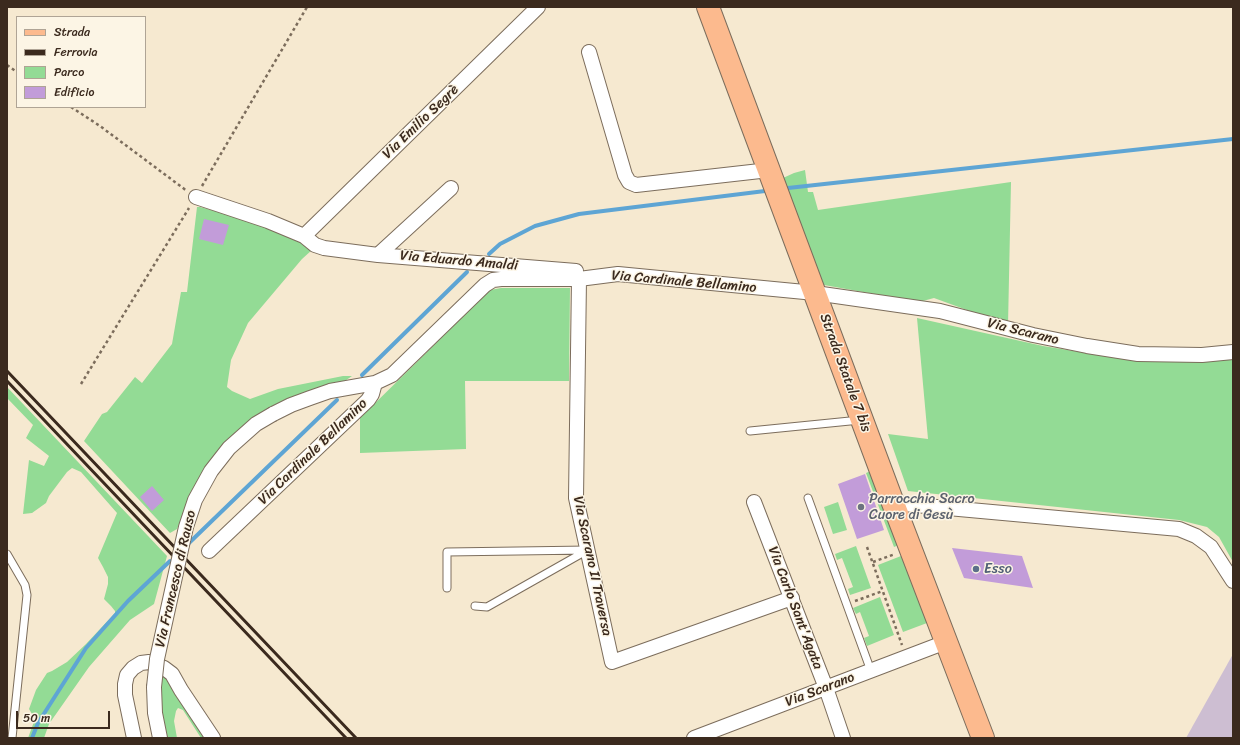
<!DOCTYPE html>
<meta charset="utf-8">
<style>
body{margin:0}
#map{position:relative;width:1240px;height:745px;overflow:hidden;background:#f6e9d0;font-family:Sriracha,sans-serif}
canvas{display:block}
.frame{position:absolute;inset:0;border:8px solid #3b2a1e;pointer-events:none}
.legend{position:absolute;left:16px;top:16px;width:130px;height:92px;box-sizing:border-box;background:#fcf5e5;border:1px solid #afa495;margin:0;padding:5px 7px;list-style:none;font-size:12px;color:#3b2a1e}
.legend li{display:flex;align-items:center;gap:8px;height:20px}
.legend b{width:20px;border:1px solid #afa495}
.scale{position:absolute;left:16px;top:711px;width:94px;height:18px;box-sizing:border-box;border:2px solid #3b2a1e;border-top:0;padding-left:5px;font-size:12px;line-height:14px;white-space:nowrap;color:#3b2a1e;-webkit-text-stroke:3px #fcf5e5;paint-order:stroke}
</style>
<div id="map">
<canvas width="1240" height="745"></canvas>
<div class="frame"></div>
<ul class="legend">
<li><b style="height:5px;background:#fcba8e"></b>Strada</li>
<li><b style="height:5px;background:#3b2a1e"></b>Ferrovia</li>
<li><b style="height:11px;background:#93db95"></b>Parco</li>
<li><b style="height:11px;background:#c29cd9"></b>Edificio</li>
</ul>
<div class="scale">50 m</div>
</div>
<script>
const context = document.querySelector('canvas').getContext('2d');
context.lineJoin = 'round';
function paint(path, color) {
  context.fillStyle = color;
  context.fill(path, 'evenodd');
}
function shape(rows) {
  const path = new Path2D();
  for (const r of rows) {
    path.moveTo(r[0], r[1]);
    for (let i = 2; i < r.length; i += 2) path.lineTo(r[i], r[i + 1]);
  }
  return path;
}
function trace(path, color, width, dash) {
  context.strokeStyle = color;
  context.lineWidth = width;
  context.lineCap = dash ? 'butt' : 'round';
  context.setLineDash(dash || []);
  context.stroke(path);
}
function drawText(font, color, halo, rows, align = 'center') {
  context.font = font + ' Sriracha,sans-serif';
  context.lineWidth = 3;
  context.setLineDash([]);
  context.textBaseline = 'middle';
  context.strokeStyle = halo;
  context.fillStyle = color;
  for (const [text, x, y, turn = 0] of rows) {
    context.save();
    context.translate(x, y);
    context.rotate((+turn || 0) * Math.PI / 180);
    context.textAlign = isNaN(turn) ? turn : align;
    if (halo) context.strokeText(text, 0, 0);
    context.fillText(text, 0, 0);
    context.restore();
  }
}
paint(shape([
 [1233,654,1233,738,1186,738]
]), '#cdbed2');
paint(shape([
 [805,170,808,192,813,192,818,210,1011,182,1008,325,934,298,919,302,824,285,781,182,783,178,794,173],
 [197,207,200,207,274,227,294,236,312,250,302,259,248,323,231,360,227,387,232,391,250,399,278,389,343,376,352,376,342,383,279,404,195,487,185,509,177,529,170,533,84,441,102,414,107,412,135,377,142,383,172,344,181,292,187,292],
 [501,288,570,288,569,381,465,381,466,449,360,453,360,418,490,290],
 [917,318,1043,346,1086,353,1152,361,1233,359,1233,562,1219,537,1207,527,1179,520,908,491,888,434,928,439],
 [7,387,167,556,154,604,130,620,89,667,49,724,44,738,28,738,35,719,29,709,36,690,47,673,52,671,67,662,86,644,115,613,115,611,111,606,104,599,108,584,108,577,103,567,98,558,117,513,81,472,72,468,67,472,49,496,46,503,32,513,23,514,29,460,44,466,49,456,26,438,33,425,7,398],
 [873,470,901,544,894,547,866,473],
 [838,502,847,530,833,534,824,507],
 [856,546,871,588,850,595,848,589,853,587,842,558,837,560,835,554],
 [901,556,927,623,903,632,878,565],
 [880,597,894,635,867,646,864,638,869,636,860,612,856,614,853,608],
 [162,676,168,677,210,738,201,738,183,710,178,708,176,711,174,721,177,738,166,738,161,717,161,685]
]), '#93db95');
trace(shape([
 [788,188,1233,139],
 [489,254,500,244,535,226,579,214,765,191],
 [362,375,467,272],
 [189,543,337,400],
 [32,738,38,723,86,648,128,601,170,561]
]), '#5ea5d4', 4);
paint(shape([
 [204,219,229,225,223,245,199,239],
 [865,474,884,530,857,539,838,484],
 [152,486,164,500,152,511,140,497],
 [952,548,1022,556,1033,588,964,578]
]), '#c29cd9');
const lane = shape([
 [750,431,860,420],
 [808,498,871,671],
 [7,554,25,585,27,595,12,738],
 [447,588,447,552,588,550],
 [475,606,487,607,586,551]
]);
const street = shape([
 [589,52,625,175,629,182,636,185,769,170],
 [196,197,268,221,304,236,315,245,324,248,378,255,576,271],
 [304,236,538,7],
 [378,255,451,188],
 [579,279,576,498,612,662,792,598],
 [273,414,291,405,310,398,330,391,375,383,392,375,485,285,493,280,501,279,579,279,618,274,815,293,940,311,1033,335,1087,346,1138,354,1202,355,1233,352],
 [754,502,826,688,843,738],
 [893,503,1179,529,1196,536,1211,547,1233,581],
 [209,551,368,400,372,394,375,383],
 [154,687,155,713,160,738],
 [134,738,125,695,125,684,127,675,133,668,141,663,149,662,164,668,172,674,181,690,213,738],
 [694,738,946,642]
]);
const primary = shape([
 [708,7,893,503,983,738]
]);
trace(lane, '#7c6d5c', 9);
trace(street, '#7c6d5c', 16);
trace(primary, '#7c6d5c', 24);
trace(shape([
 [7,65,17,72],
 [71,107,100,126,187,191],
 [202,186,307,7],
 [81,384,189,208],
 [867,547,902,645],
 [873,562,895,554],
 [855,601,883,591]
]), '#7c6d5c', 2.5, [3, 3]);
trace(lane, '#fff', 7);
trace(street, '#fff', 14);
trace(primary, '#fcba8e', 22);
trace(shape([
 [7,371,356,738],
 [7,381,346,738]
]), '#3b2a1e', 3);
const streetBridge = shape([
 [154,687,157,659,186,527,195,500,211,471,229,448,256,424,273,414]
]);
trace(streetBridge, '#7c6d5c', 16, []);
trace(streetBridge, '#fff', 14);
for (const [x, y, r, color] of [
 [861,507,4,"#6b7280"],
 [976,569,4,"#5c6f8a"]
]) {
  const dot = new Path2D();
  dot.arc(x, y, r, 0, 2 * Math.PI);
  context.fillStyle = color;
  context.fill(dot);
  trace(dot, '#fcf5e5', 1.5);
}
drawText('14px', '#3b2a1e', '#fcf5e5', [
 ["Via Emilio Segrè",421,122,-44],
 ["Via Eduardo Amaldi",459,261,5],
 ["Via Cardinale Bellamino",684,282,5],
 ["Via Scarano",1023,332,14],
 ["Strada Statale 7 bis",845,373,70],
 ["Via Cardinale Bellamino",313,452,-44],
 ["Via Scarano II Traversa",592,566,78],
 ["Via Francesco di Rauso",176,579,-77],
 ["Via Carlo Sant'Agata",795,608,69],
 ["Via Scarano",820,690,-21]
]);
drawText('14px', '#5b616d', '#fcf5e5', [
 ["Parrocchia Sacro",869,499],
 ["Cuore di Gesù",869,515]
], 'left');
drawText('14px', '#4e5e75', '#fcf5e5', [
 ["Esso",984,569]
], 'left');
</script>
